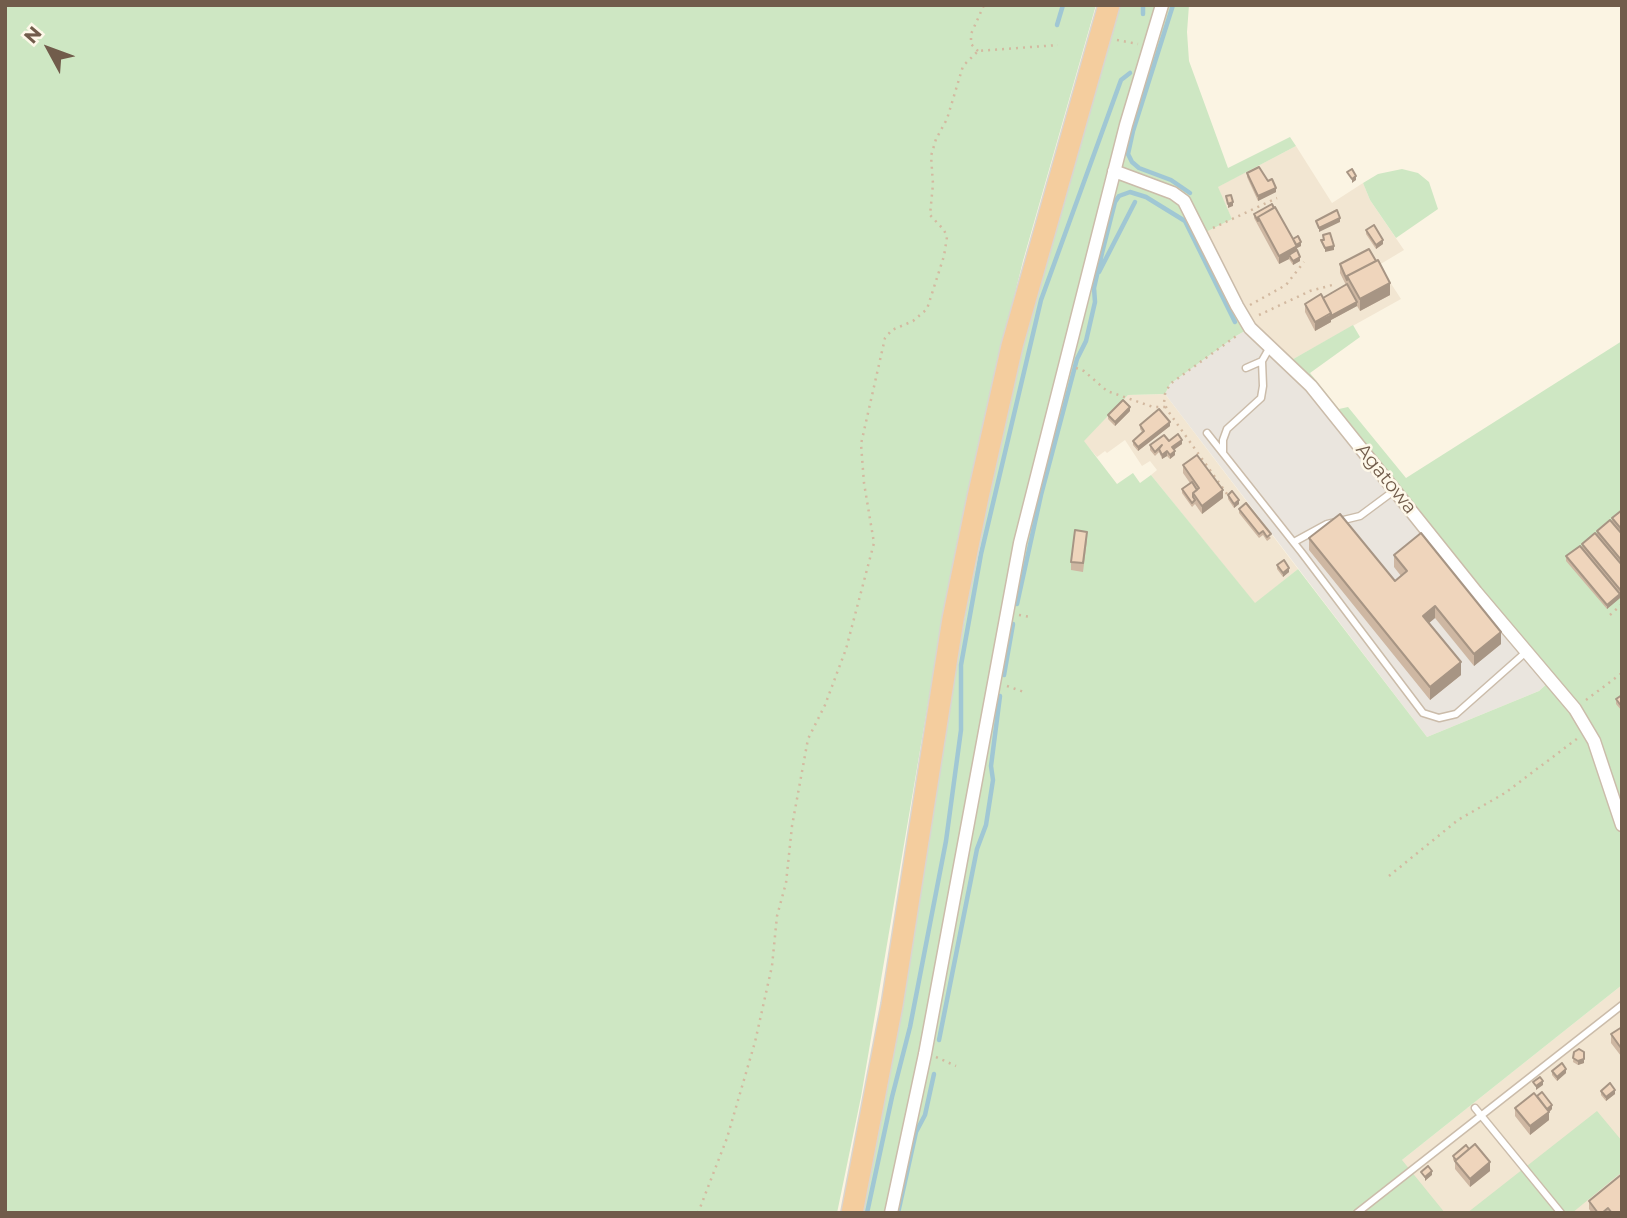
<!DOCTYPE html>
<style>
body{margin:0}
#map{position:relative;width:1627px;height:1218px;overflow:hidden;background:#fbf4e3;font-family:Montserrat,sans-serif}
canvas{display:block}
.frame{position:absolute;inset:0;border:7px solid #715c4b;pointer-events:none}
.north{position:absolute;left:14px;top:14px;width:70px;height:70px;-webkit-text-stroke:5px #fef8e9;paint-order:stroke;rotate:311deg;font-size:19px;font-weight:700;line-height:28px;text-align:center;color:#715c4b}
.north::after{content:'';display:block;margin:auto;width:24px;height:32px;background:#715c4b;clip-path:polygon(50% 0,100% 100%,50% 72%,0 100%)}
</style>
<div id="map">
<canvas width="1627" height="1218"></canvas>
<div class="frame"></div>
<div class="north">N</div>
</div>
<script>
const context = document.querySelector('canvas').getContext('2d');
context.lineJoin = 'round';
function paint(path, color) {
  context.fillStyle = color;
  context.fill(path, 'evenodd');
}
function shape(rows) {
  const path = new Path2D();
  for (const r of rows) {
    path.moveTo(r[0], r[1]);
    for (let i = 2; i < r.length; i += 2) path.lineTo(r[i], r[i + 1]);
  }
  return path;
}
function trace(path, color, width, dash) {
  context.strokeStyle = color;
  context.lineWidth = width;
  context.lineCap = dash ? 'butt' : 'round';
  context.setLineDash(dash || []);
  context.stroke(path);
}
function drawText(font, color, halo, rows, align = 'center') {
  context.font = font + ' Montserrat,sans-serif';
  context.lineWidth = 5;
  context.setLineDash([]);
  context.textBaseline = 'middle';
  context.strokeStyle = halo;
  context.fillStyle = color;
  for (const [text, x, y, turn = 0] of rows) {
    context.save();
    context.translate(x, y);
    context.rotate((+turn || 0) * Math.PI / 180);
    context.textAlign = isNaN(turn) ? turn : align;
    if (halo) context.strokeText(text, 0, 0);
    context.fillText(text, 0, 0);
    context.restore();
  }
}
paint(shape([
 [1296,146,1332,203,1363,183,1370,200,1404,250,1379,265,1401,299,1288,362,1255,333,1202,234,1232,219,1217,187],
 [1165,394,1298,569,1255,604,1151,475,1157,470,1150,461,1142,466,1125,440,1107,453,1105,451,1097,457,1083,441,1128,395],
 [1622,985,1622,1213,1336,1213,1402,1160]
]), '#f2e6d2');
paint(shape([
 [1250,328,1274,351,1551,680,1539,691,1427,737,1165,394,1170,384,1236,336]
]), '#eae5de');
paint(shape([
 [5,5,1096,5,1023,261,996,370,947,592,861,1097,837,1213,5,1213],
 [1120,5,1189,5,1187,32,1189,61,1228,168,1290,137,1296,146,1218,187,1232,219,1202,234,1250,328,1236,336,1170,384,1165,394,1128,395,1084,441,1117,484,1133,473,1140,483,1151,475,1255,603,1298,569,1427,737,1539,691,1551,680,1288,362,1353,325,1360,337,1310,373,1339,409,1348,407,1406,478,1622,341,1622,985,1402,1160,1445,1213,863,1213,906,989,956,667,984,515,1016,374,1040,282],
 [1402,169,1418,173,1429,182,1438,209,1396,238,1370,200,1363,183,1378,174],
 [1597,1111,1622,1141,1622,1172,1572,1213,1467,1213]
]), '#cee7c3');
trace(shape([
 [1173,5,1133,131,1128,154,1132,162,1139,168,1171,180,1190,193],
 [1143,14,1143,5],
 [1057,25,1063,5],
 [1099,272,1135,202],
 [1017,604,1041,495,1077,359,1086,341,1095,302,1094,288,1102,253,1115,202,1119,196,1130,192,1146,197,1185,221,1235,322],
 [1004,675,1013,624],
 [939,1040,977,849,986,825,993,780,991,766,1000,696],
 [867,1213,892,1097,910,1027,946,841,961,730,961,665,981,554,1041,300,1121,80,1130,73],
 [898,1213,916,1132,925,1115,934,1074]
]), '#a0c7d4', 4.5);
const service = shape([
 [1246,368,1262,361],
 [1207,433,1302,553,1423,713,1439,718,1456,714,1526,652],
 [1223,452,1223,440,1227,429,1261,398,1263,386,1262,361,1270,347],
 [1294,542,1327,524,1360,516,1395,490],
 [1475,1108,1561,1213],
 [1357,1213,1622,1005]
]);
const minor = shape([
 [1114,171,1173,193,1184,201,1237,306,1250,328,1311,386,1476,592,1575,709,1594,741,1622,825],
 [891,1213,925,1054,1020,543,1126,125,1162,5]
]);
const trunk = shape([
 [852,1213,892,1005,953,619,978,497,1012,346,1109,5]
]);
trace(service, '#cbbcaa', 9);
trace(minor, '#cbbcaa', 15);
trace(trunk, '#dad5d0', 24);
trace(shape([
 [5,7,7,5],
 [1117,40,1138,44],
 [978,51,971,44,971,34,984,5],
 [1213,228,1277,198],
 [1250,305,1286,285,1304,262],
 [1259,315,1310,291,1336,284],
 [1076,368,1084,371,1107,391,1153,407,1166,407],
 [1227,494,1168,411,1164,403,1165,394,1170,384,1239,334],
 [1019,615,1031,617],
 [1610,615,1622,604],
 [1007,686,1024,692],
 [1586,700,1622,673],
 [1389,876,1458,820,1505,793,1578,738],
 [936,1057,956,1066],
 [698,1213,727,1138,755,1042,772,966,777,916,786,883,792,826,808,739,825,705,846,649,874,543,864,483,861,444,885,338,892,330,913,321,927,309,944,256,947,237,944,230,930,215,933,184,931,156,936,139,947,119,963,66,978,51,1058,45]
]), '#d3b9a0', 2.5, [2, 5]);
trace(service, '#fff', 6);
trace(minor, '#fff', 12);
trace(trunk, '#f4cd9e', 21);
paint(shape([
 [1247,173,1276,192,1258,201,1247,177],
 [1254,214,1293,239,1301,246,1297,248,1300,261,1293,265,1289,259,1279,264,1254,218],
 [1366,230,1383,244,1376,249,1366,234],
 [1340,264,1390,295,1360,311,1357,306,1331,320,1331,322,1315,331,1305,312,1305,304,1323,298,1346,285,1340,273],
 [1130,411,1115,426,1108,419,1108,415],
 [1140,425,1170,426,1138,451,1133,445,1133,441,1142,432,1140,429],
 [1169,441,1182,444,1174,450,1175,455,1170,459,1167,456,1162,459,1159,452,1155,456,1150,450,1150,445],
 [1183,465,1223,498,1202,514,1195,504,1192,507,1182,493,1182,489,1190,483,1183,473],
 [1228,495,1239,504,1234,508,1228,499],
 [1239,509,1271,538,1267,541,1263,535,1259,538,1239,513],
 [1622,510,1622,565,1597,535,1597,531,1612,522,1612,518],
 [1309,538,1395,581,1401,576,1394,567,1394,555,1501,644,1474,666,1435,618,1429,623,1461,675,1430,700,1309,550],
 [1087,540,1083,572,1071,570,1071,562],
 [1582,544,1622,565,1622,596,1620,594,1620,598,1607,609,1566,561,1566,556,1582,548],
 [1277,565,1289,572,1283,577,1277,569],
 [1622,695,1622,711,1616,704,1616,699],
 [1622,1027,1621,1056,1611,1043,1611,1034],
 [1574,1052,1584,1052,1584,1063,1578,1065,1573,1062],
 [1552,1071,1566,1073,1557,1081,1552,1075],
 [1601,1091,1615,1094,1606,1101,1601,1095],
 [1515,1108,1552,1109,1549,1112,1549,1120,1530,1135,1515,1116],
 [1469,1149,1490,1171,1470,1187,1455,1169,1455,1162,1453,1160,1453,1156],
 [1589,1201,1622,1213,1592,1213,1589,1209]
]), '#ceb7a2');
paint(shape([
 [1356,176,1356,180,1352,183,1352,179],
 [1276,188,1276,192,1258,201,1258,196],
 [1233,202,1233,206,1228,208,1228,204],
 [1340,218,1340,222,1319,232,1319,228],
 [1383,240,1383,244,1376,249,1376,245],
 [1301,242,1301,246,1297,248,1297,254,1289,255,1289,259,1279,264,1279,256],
 [1334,246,1334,250,1325,252,1325,248],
 [1300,257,1300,261,1293,265,1293,261],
 [1390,283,1390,295,1360,311,1360,299],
 [1357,302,1357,306,1331,320,1331,322,1315,331,1315,322],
 [1130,407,1130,411,1115,426,1115,422],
 [1170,422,1170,426,1138,451,1138,447],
 [1182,440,1182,444,1172,451,1172,447],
 [1167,451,1167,456,1162,459,1162,455],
 [1175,451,1175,455,1170,459,1170,455],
 [1223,490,1223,498,1202,514,1202,506],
 [1239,500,1239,504,1234,508,1234,504],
 [1289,568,1289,572,1283,577,1283,573],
 [1620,594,1620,598,1607,609,1607,605],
 [1435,606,1435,618,1423,628,1423,616],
 [1501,632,1501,644,1474,666,1474,654],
 [1461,662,1461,675,1430,700,1430,687],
 [1584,1059,1584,1063,1578,1065,1578,1061],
 [1566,1069,1566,1073,1557,1081,1557,1077],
 [1543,1081,1543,1085,1536,1090,1536,1086],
 [1615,1090,1615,1094,1606,1101,1606,1097],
 [1552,1105,1552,1109,1549,1112,1549,1120,1530,1135,1530,1126,1545,1111],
 [1490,1162,1490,1171,1470,1187,1470,1179],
 [1432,1171,1432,1175,1425,1181,1425,1177]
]), '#a79584');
const building = shape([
 [1259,167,1268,181,1272,179,1276,188,1258,196,1247,173,1259,167],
 [1352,169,1356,176,1352,179,1347,172,1352,169],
 [1231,195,1233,202,1228,204,1226,196,1231,195],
 [1272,204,1274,208,1258,217,1258,221,1254,214,1272,204],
 [1275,207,1297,246,1279,256,1258,217,1275,207],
 [1337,210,1340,218,1319,228,1316,221,1337,210],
 [1374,225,1383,240,1376,245,1366,230,1374,225],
 [1330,233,1334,246,1325,248,1321,240,1324,240,1323,235,1330,233],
 [1298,236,1301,242,1296,245,1293,239,1298,236],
 [1369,249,1376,261,1347,276,1347,280,1340,264,1369,249],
 [1297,250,1300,257,1293,261,1289,255,1297,250],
 [1378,260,1390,283,1360,299,1347,276,1378,260],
 [1347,284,1357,302,1331,316,1331,313,1323,298,1347,284],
 [1321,294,1331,313,1315,322,1305,304,1321,294],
 [1123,400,1130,407,1115,422,1108,415,1123,400],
 [1159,409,1170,422,1138,447,1133,441,1144,431,1140,425,1159,409],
 [1178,434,1182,440,1172,447,1175,451,1170,455,1167,451,1162,455,1159,449,1162,445,1155,452,1150,445,1164,435,1169,441,1178,434],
 [1197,455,1223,490,1202,506,1193,493,1199,488,1183,465,1197,455],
 [1192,482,1197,490,1193,493,1193,497,1195,500,1192,503,1182,489,1192,482],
 [1232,491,1239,500,1234,504,1228,495,1232,491],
 [1246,503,1271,534,1267,537,1263,531,1259,534,1239,509,1246,503],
 [1622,510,1622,530,1612,518,1622,510],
 [1340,514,1395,581,1407,571,1394,555,1421,533,1501,632,1474,654,1435,606,1423,616,1461,662,1430,687,1309,538,1340,514],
 [1610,520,1622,534,1622,561,1597,531,1610,520],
 [1075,530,1087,532,1083,563,1071,562,1075,530],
 [1595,533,1622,565,1622,592,1582,544,1595,533],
 [1580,546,1620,594,1607,605,1566,556,1580,546],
 [1284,560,1289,568,1283,573,1277,565,1284,560],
 [1622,695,1622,707,1616,699,1622,695],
 [1622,1027,1622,1047,1621,1048,1611,1034,1622,1027],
 [1579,1049,1584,1052,1584,1059,1578,1061,1573,1058,1574,1052,1579,1049],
 [1562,1063,1566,1069,1557,1077,1552,1071,1562,1063],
 [1540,1077,1543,1081,1536,1086,1533,1082,1540,1077],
 [1610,1083,1615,1090,1606,1097,1601,1091,1610,1083],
 [1542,1092,1552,1105,1547,1109,1537,1096,1542,1092],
 [1534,1093,1549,1112,1530,1126,1515,1108,1534,1093],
 [1475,1144,1490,1162,1470,1179,1455,1161,1475,1144],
 [1466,1145,1469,1149,1456,1160,1453,1156,1466,1145],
 [1428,1166,1432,1171,1425,1177,1421,1172,1428,1166],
 [1622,1174,1622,1213,1612,1213,1608,1208,1602,1213,1598,1213,1589,1201,1622,1174]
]);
paint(building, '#efd5bc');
trace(building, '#a79584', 2);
drawText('19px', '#715c4b', '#fef8e9', [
 ["Agatowa",1386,479,51]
]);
</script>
